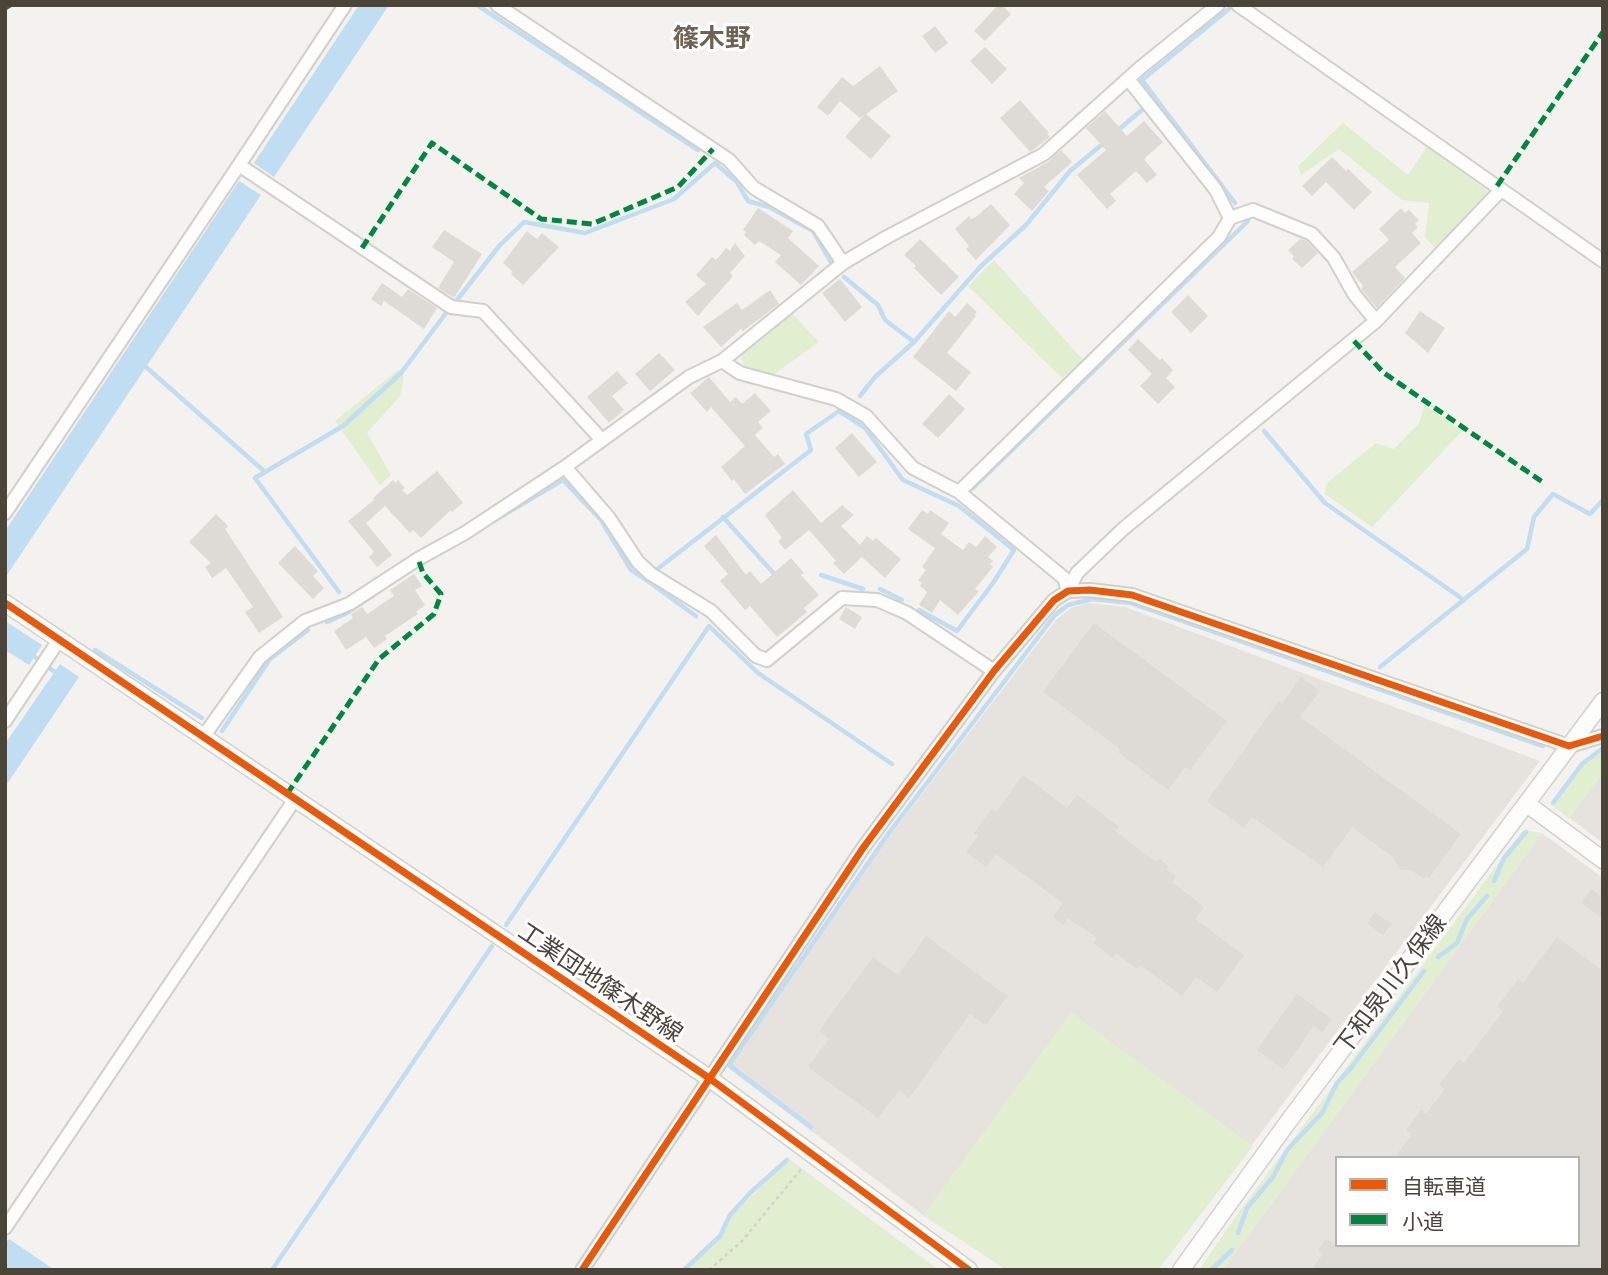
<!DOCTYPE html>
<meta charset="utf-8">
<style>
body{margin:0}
#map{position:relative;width:1608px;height:1275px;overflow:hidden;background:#f4f2ee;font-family:Raleway,"Noto Sans JP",sans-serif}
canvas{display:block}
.frame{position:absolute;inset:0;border:7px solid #4b4439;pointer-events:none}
.legend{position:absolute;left:1335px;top:1156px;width:245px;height:91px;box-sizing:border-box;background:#fff;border:2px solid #b7b4b0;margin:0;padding:9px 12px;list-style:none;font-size:21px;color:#4b4439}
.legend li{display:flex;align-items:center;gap:14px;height:35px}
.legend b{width:35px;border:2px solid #b7b4b0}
</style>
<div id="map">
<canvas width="1608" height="1275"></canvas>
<div class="frame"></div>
<ul class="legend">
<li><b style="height:9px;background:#e8590c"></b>自転車道</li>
<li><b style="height:9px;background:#00873e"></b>小道</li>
</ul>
</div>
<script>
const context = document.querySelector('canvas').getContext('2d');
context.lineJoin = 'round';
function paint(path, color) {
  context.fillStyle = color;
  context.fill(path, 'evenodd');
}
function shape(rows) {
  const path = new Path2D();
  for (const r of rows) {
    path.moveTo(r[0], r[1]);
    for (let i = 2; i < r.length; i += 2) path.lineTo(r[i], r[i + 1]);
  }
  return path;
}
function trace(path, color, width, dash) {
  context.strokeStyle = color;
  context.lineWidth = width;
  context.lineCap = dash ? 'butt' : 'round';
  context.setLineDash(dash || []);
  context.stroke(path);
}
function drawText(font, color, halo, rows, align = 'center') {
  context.font = font + ' Raleway,"Noto Sans JP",sans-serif';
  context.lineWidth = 6;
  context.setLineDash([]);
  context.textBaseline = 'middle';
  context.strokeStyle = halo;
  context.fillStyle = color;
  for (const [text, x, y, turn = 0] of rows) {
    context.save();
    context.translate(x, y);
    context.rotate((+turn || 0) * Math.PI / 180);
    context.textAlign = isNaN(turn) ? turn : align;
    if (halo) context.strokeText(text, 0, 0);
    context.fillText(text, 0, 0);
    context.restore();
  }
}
paint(shape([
 [1089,603,1125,607,1540,761,1158,1270,1007,1270,923,1215,729,1069,875,855,1056,620,1071,608],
 [1603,751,1603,843,1554,806,1583,765],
 [1542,833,1603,878,1603,1270,1223,1270],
 [1337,1158,1578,1158,1578,1245,1337,1245]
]), '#e6e2de');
paint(shape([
 [1343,123,1408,175,1427,146,1490,193,1438,251,1425,237,1429,203,1402,200,1339,149,1301,175,1298,166],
 [994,260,1083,360,1062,378,968,286],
 [789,310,819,342,773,375,745,368,739,350],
 [398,370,404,376,400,396,367,433,391,475,380,485,335,421],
 [1425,405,1462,431,1372,527,1325,494,1327,483,1376,443,1394,449,1419,423],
 [1603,751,1603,774,1569,819,1554,806,1583,765],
 [1523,830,1542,833,1223,1270,1199,1270,1239,1212],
 [1071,1012,1253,1146,1158,1270,1007,1270,923,1215],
 [789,1159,939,1270,685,1270,721,1237,731,1216]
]), '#e1eecf');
paint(shape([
 [359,5,389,5,274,177,254,163],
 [239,181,261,195,5,578,5,531],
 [5,621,42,645,29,665,5,650],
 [60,664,79,677,5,787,5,744],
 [9,1239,55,1270,10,1270,5,1267,5,1243]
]), '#c0ddf1');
trace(shape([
 [477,5,698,150],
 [1229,9,1142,80,1235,203],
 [1117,131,1143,109],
 [844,277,878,305,885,320,914,342],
 [457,300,500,245,524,222,585,233,674,199,715,163,737,182,748,201,769,207,813,231,831,262],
 [146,367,265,472,343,426,401,373,446,313],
 [860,396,875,377,914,342,980,267,1026,225,1070,171,1105,142],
 [1264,431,1325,503,1464,600],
 [265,472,255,478,339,592],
 [972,489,1248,221],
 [723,517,777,577],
 [490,523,563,480,601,520,631,570,649,582],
 [821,575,863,589],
 [880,589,902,600],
 [696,616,649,582,651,574,811,450,806,434,839,411,865,428,903,480,959,506,1014,550,993,583,957,631,919,610],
 [327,622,347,613,374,595],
 [95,650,202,718],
 [32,655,59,675],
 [1380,667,1527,549,1534,517,1553,494,1590,514,1603,500],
 [222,731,270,659,308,630],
 [1553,803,1582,764,1603,748],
 [1494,881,1504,858,1526,832],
 [506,925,709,626,758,673,892,764],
 [1438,957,1457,943,1467,919,1487,896],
 [811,1127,729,1065,888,834,1055,615,1068,605,1092,599,1131,603,1543,746],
 [1238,1233,1247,1208,1273,1177,1287,1150,1322,1113,1337,1083,1351,1068,1424,971],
 [272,1270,492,946],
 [684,1270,720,1236,730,1215,751,1192,787,1160],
 [1211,1270,1232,1250]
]), '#c0ddf1', 4.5);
paint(shape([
 [998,5,1002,5,1011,14,985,41,974,31],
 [935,26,948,43,935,53,922,36],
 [985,47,1007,69,992,84,970,61],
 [880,66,898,91,866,114,891,136,871,159,845,137,865,114,860,118,840,101,828,116,817,107,842,77,853,86],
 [1020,100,1049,133,1047,134,1050,137,1030,152,1000,118],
 [1105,111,1127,136,1144,121,1163,142,1144,159,1157,175,1147,183,1136,171,1110,194,1116,201,1107,209,1077,175,1106,150,1086,128],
 [1061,150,1072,162,1044,187,1049,191,1032,211,1014,194,1024,183,1019,178,1048,162],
 [1332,157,1346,171,1348,169,1372,192,1354,210,1326,182,1312,196,1302,186],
 [991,204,1010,225,976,260,966,249,969,246,955,229,969,216,971,219,977,216],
 [758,208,793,231,788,238,819,266,801,285,775,262,781,255,759,241,755,245,744,235,746,232,743,230],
 [1401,208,1405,213,1409,210,1419,220,1415,224,1418,227,1412,233,1421,243,1395,267,1405,278,1377,308,1361,289,1363,286,1352,272,1389,240,1379,229],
 [444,230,482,254,454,298,438,288,454,262,432,247],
 [527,231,537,239,542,233,559,247,523,285,511,274,513,272,503,263],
 [920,239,959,277,941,295,914,268,916,266,904,255],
 [1300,239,1307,241,1318,253,1302,268,1292,259,1294,256,1288,250],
 [735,243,745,256,730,273,733,276,698,316,685,302,706,284,696,275,712,257,716,260,726,248,730,251],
 [840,279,862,307,845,322,822,293],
 [382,283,402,297,408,289,437,308,424,329,384,301,381,306,371,299],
 [770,290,779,304,743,331,741,329,721,347,703,327,737,303,742,310],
 [1188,295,1208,316,1191,333,1171,312],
 [967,303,977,312,974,315,976,316,947,353,971,372,956,391,913,357,949,311,955,317],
 [1420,311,1445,328,1428,353,1405,333],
 [1138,339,1160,360,1162,358,1173,370,1166,378,1175,387,1158,404,1140,386,1152,374,1128,350],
 [659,353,675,370,650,391,635,374],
 [617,371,628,383,612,396,624,410,609,423,587,397],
 [709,377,730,402,736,397,742,404,755,393,771,411,758,422,763,428,755,435,774,457,778,454,785,464,745,494,734,479,732,481,721,467,745,446,711,407,707,412,690,393],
 [949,394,965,409,938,438,922,424],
 [852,433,877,462,859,477,835,448],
 [437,471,463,503,452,512,451,510,421,538,413,530,410,533,385,506,366,523,392,555,377,567,369,557,374,552,348,521,374,500,373,498,393,480,395,483,398,480,405,488,402,490,407,495],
 [793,490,821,523,842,505,854,515,841,526,860,545,867,536,873,541,876,538,901,559,885,578,862,557,844,574,833,563,836,561,809,530,785,550,778,541,782,538,765,515],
 [922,510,928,514,930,510,949,523,941,534,963,550,969,542,976,547,985,536,997,547,988,557,993,561,990,564,993,567,975,589,979,591,958,615,940,600,932,613,919,605,927,592,920,586,922,583,918,580,926,570,922,567,935,548,908,529],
 [216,514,228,526,225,529,283,617,259,633,245,612,253,607,226,568,212,578,205,567,211,563,189,542],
 [716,535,746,575,750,571,761,584,791,558,804,573,801,575,819,595,804,608,807,612,777,637,750,606,745,610,720,581,728,574,704,546],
 [295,546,318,571,313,576,324,588,313,599,278,563],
 [414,574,422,586,415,590,425,605,416,612,418,614,385,636,387,639,374,648,366,637,346,650,334,631,353,618,351,614,362,607,367,614,394,596,390,590],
 [846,607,862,617,855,629,839,619],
 [1094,623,1227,721,1190,770,1185,767,1168,790,1118,752,1120,749,1043,692],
 [1301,677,1320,691,1300,717,1461,834,1429,878,1427,876,1424,879,1411,870,1401,870,1397,866,1393,857,1352,827,1323,867,1252,817,1244,828,1207,801,1279,701,1282,704],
 [1023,775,1067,808,1077,795,1119,827,1115,831,1156,862,1159,859,1168,866,1166,869,1176,876,1172,882,1204,907,1195,919,1244,955,1217,992,1196,977,1182,996,1140,965,1137,969,1116,953,1113,958,1093,943,1097,938,1068,918,1063,925,1053,917,1063,903,996,854,986,867,966,852,978,836,974,833,992,808,996,812],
 [1591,889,1603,898,1603,919,1581,903],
 [1375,912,1391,924,1383,935,1367,923],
 [926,936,1007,996,986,1025,970,1014,909,1098,899,1090,878,1118,808,1067,829,1039,819,1031,873,957,898,975],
 [1557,937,1603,971,1603,1270,1312,1270,1323,1254,1318,1250,1326,1239,1336,1245,1578,1245,1578,1158,1394,1158,1412,1134,1406,1130,1421,1110,1426,1114,1445,1089,1439,1085,1459,1059,1464,1063,1503,1011,1497,1007,1518,979,1523,983],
 [1297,994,1332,1019,1322,1032,1314,1026,1283,1069,1257,1050]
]), '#dedbd6');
const minor = shape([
 [497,5,729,160,754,188,818,226,843,263],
 [1238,5,1603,261],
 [239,165,345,5],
 [1230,218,1253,210,1312,234,1334,258,1354,294,1376,321],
 [722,361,843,263,887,237,1044,154,1140,68,1218,5],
 [565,467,609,518,638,562,651,574,711,611,756,656,767,660,842,598,877,600,907,613,994,671],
 [959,492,1219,237,1230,218,1216,190,1129,80],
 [5,513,239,165,451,307,483,311,602,440],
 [1068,591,1077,573,1123,529,1376,321,1501,190],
 [5,721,59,640],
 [203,737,260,657,305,621,349,604,418,559,465,533,565,467,689,377,722,361,740,373,836,399,866,416,913,468,959,492,1064,578,1068,591],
 [5,1228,295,799],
 [582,1270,863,848,994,671,1054,600,1068,591,1090,590,1132,595,1569,746,1603,736]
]);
const tertiary = shape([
 [5,603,709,1078,969,1270],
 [1527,804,1603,860],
 [1181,1270,1285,1126,1603,701]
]);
trace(minor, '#d2d0cb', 16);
trace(tertiary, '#d2d0cb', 19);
trace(shape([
 [709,1270,742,1241,803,1167]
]), '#d3d2cc', 2.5, [3.5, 3.5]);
trace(minor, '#fdfdfc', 12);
trace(tertiary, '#fdfdfc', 16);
trace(shape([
 [5,8,10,5],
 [1497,186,1603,32],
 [362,248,432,143,541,219,592,224,678,187,713,149],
 [1354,341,1384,373,1544,483],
 [287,794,379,659,434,614,441,594,423,573,418,559]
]), '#00873e', 5, [10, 5]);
trace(shape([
 [5,603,709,1078,969,1270],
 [582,1270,863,848,994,671,1054,600,1068,591,1090,590,1132,595,1569,746,1603,736]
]), '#e8590c', 7);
drawText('24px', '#4b4439', '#fff', [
 ["工業団地篠木野線",600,983,34],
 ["下和泉川久保線",1391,985,-53]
]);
drawText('bold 26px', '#6e6250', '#fff', [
 ["篠木野",712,39]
]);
</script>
